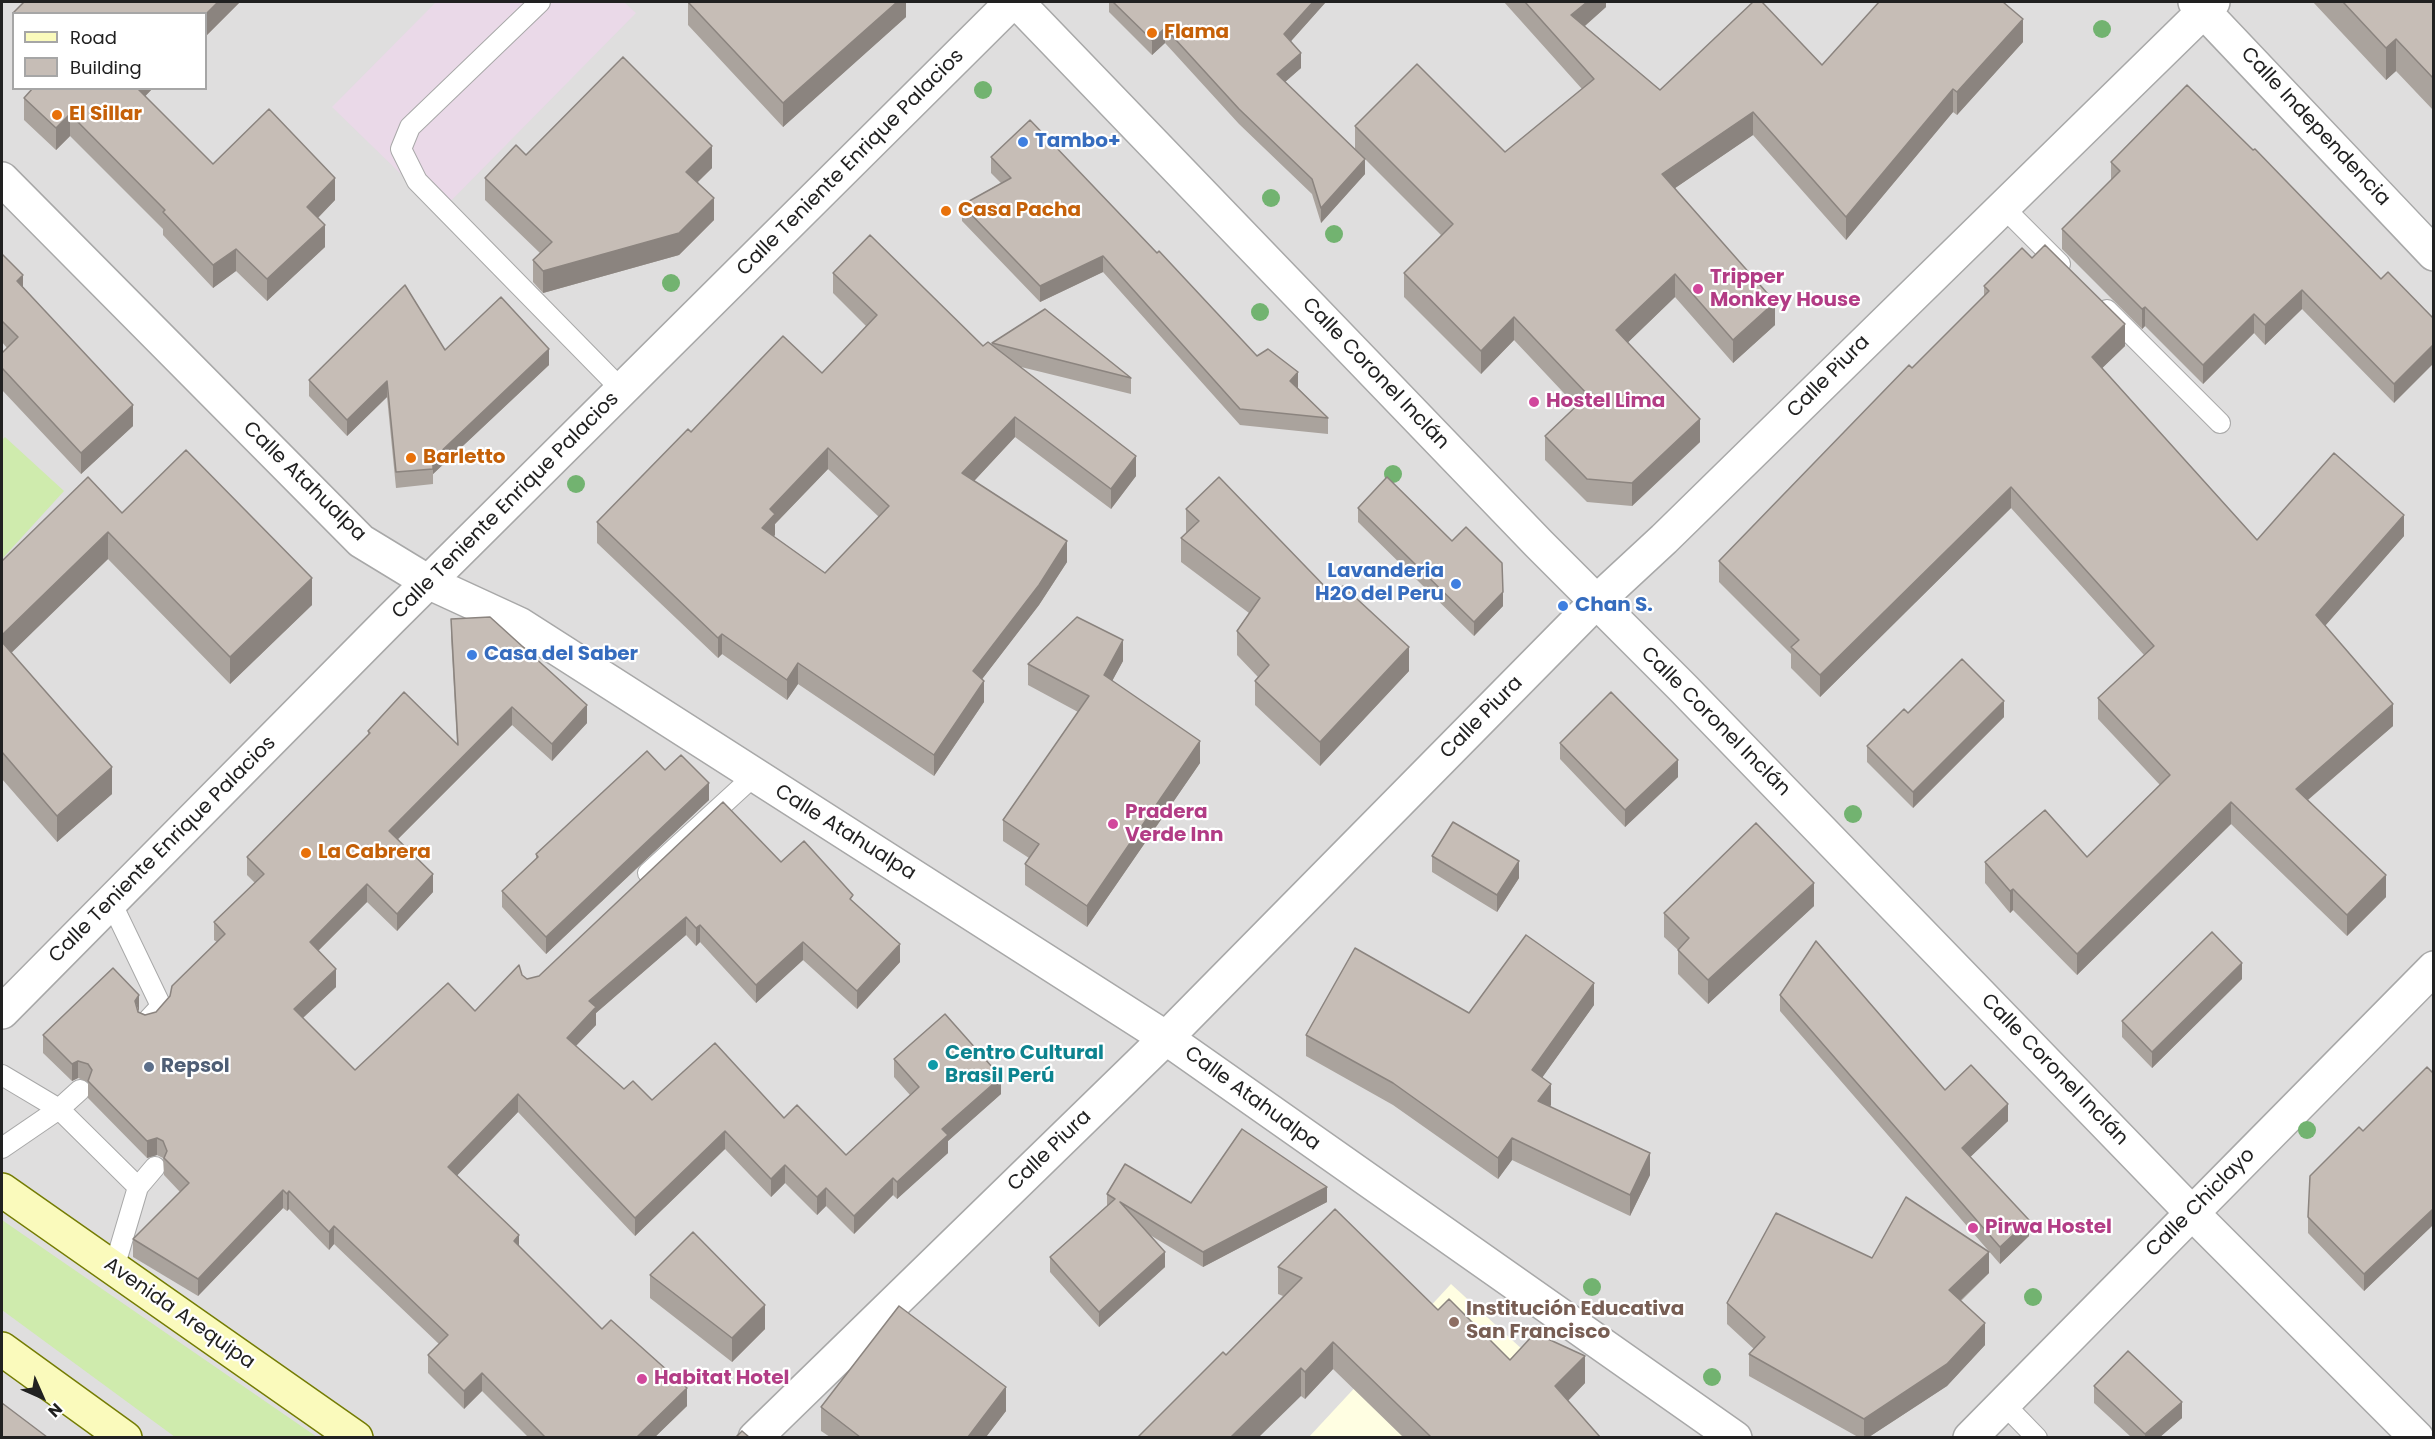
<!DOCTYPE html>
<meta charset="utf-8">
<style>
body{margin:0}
#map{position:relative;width:2435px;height:1439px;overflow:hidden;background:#f1ede7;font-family:Poppins,sans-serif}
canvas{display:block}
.frame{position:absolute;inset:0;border:3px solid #212121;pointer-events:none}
.legend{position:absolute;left:12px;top:12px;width:195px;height:78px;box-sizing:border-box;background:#fff;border:2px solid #a6a6a6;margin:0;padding:8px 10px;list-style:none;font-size:18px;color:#212121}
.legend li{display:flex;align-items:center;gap:12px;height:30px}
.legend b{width:30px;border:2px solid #a6a6a6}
.north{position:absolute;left:12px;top:1367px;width:60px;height:60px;-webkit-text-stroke:4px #fff;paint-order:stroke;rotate:135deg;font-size:16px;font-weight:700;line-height:24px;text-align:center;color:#212121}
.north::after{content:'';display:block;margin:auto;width:21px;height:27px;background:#212121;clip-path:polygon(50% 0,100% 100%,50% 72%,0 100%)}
</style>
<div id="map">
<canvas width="2435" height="1439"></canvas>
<div class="frame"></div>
<ul class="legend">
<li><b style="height:8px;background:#fafabc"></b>Road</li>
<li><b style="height:16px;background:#c6bdb6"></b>Building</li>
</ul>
<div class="north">N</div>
</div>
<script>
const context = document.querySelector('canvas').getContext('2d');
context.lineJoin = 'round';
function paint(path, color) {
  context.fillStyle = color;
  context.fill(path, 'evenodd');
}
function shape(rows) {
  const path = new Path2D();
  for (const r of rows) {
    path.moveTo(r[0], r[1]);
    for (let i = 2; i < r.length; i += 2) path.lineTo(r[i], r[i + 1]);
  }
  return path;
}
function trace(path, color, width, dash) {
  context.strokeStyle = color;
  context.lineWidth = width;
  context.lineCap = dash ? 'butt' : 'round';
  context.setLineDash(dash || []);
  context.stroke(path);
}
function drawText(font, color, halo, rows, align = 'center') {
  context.font = font + ' Poppins,sans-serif';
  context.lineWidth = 4.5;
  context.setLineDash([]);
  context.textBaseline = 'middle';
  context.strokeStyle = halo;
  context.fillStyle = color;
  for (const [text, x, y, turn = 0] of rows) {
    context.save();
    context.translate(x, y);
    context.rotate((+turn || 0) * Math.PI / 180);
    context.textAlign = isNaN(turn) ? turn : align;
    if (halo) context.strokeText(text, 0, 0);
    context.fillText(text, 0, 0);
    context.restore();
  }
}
paint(shape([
 [2,2,2433,2,2433,1437,2,1437],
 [14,14,206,14,206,88,14,88]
]), '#dfdede');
paint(shape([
 [436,2,624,2,636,13,440,212,332,107]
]), '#ead9e8');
paint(shape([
 [1451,1284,1535,1361,1464,1437,1308,1438]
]), '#fffee2');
paint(shape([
 [5,437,64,491,2,559,2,440],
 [2,1220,317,1437,175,1437,2,1310]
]), '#cfebad');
const lane = shape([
 [540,2,410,127,401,149,417,181,622,390],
 [2003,207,2060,264],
 [2107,310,2220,423],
 [648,873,755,775],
 [111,902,161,1006,147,1021],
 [2,1075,59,1109,80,1090],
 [2,1148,59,1109,138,1187,114,1268],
 [138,1187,155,1167],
 [2003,1403,2037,1438]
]);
const street = shape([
 [1017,2,1539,544,1684,689,2192,1213,2417,1438],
 [2195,2,2434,254],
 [2,179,361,541,430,583,519,624,1166,1038,1735,1438],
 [2,1012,391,619,1012,2],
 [755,1438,1166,1038,1596,602,1664,539,2213,2],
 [1970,1438,2434,968]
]);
const secondary = shape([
 [2,1190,356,1438],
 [2,1349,125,1438]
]);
trace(lane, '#a8a8a8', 22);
trace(street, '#a8a8a8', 36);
trace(secondary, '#747c04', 36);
trace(lane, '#fff', 20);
trace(street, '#fff', 33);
trace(secondary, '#fafabc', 33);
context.fillStyle = '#72b370';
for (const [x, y] of [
 [2102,29],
 [983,90],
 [1271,198],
 [1334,234],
 [671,283],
 [1260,312],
 [1393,474],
 [576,484],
 [1853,814],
 [2307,1130],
 [1592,1287],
 [2033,1297],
 [1712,1377]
]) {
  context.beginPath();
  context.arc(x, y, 9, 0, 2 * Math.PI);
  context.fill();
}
paint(shape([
 [240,2,206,36,206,14,14,14,14,36,13,35,13,13],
 [688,2,906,2,906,17,783,127,688,25],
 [1109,2,1325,2,1325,3,1291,41,1301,68,1285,82,1365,174,1321,223,1312,194,1239,124,1165,43,1152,55,1109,12],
 [1504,2,1606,2,1606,7,1585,26,1660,90,1822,65,2023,42,1957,115,1953,112,1846,240,1753,135,1675,188,1775,325,1733,363,1675,297,1627,343,1700,442,1632,506,1587,502,1545,460,1545,436,1577,407,1514,340,1481,374,1404,297,1404,273,1441,235,1355,149,1355,126,1505,152,1582,89],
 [2313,2,2433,2,2433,110,2396,71,2386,80],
 [33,88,153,88,145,96,213,164,335,200,318,218,325,247,267,301,236,271,213,288,163,235,163,229,70,136,56,150,24,120,24,98],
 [526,155,712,168,698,182,714,220,679,255,543,293,533,282,533,260,540,253,485,200,485,178],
 [991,157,1157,253,1257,356,1298,388,1328,418,1328,434,1240,425,1103,272,1040,302,962,221,962,205,1001,183,991,173],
 [2111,162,2381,279,2433,318,2394,403,2302,309,2265,345,2254,333,2203,384,2145,326,2142,329,2062,249,2062,229,2111,181],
 [2,254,23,287,133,426,81,474,2,390,2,353,7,348,2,342],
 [833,273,983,346,992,345,992,343,1131,378,1131,394,1021,367,1136,476,1111,509,1015,437,974,481,1067,562,1039,605,982,679,984,702,934,776,798,684,787,700,722,654,718,658,597,543,597,522,691,432,822,373,866,326,833,293],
 [828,469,879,517,825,573,773,537,775,535,775,524],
 [1984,286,2125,346,2102,368,2257,540,2404,536,2325,626,2393,726,2308,800,2386,897,2347,936,2231,824,2077,975,2013,910,2010,913,1985,883,1985,862,2087,857,2160,785,2098,719,2098,698,2144,655,2011,508,1820,697,1791,668,1791,654,1719,582,1719,561,1984,296],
 [445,350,549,365,433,474,433,484,396,488,387,397,347,436,309,396,309,380],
 [1358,508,1503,606,1474,636,1358,522],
 [1186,509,1334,596,1409,671,1320,766,1255,705,1255,681,1258,677,1237,655,1237,631,1249,613,1181,562,1181,538,1186,533],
 [122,513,312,605,230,684,108,559,11,652,112,794,57,842,2,779,2,561],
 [451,619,587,723,552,761,512,725,398,839,433,892,397,931,367,902,318,951,336,987,303,1018,355,1070,475,1011,522,975,527,979,539,976,781,862,853,902,900,962,857,1009,803,960,756,1003,700,942,696,946,686,935,596,1013,596,1025,576,1046,624,1089,652,1100,784,1118,846,1155,910,1095,894,1077,894,1059,1001,1094,948,1141,948,1153,897,1199,893,1195,854,1234,826,1206,817,1215,785,1183,771,1197,725,1149,635,1236,518,1112,457,1175,519,1246,602,1329,687,1406,655,1437,528,1437,482,1391,464,1409,428,1373,428,1355,439,1344,334,1244,329,1250,289,1209,287,1211,283,1208,198,1296,133,1257,133,1239,180,1192,164,1175,163,1158,157,1155,147,1158,88,1098,88,1082,78,1078,72,1081,43,1053,43,1035,139,1012,145,1015,156,1012,217,942,214,940,214,922,255,883,247,875,247,857,368,735,368,731,457,744,451,637],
 [1123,661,1112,681,1200,763,1087,927,1025,885,1025,864,1029,858,1003,841,1003,820,1078,712,1028,685,1028,664],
 [1908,713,2004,717,1913,808,1867,762,1867,746],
 [1560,743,1678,777,1625,827,1560,759],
 [665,770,709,800,546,954,502,907,502,891,536,859,536,854],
 [1432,856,1519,878,1497,912,1432,872],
 [1814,906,1708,1004,1678,974,1678,950,1664,937,1664,913],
 [2242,979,2152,1068,2122,1037,2122,1021],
 [1780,995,1945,1090,2008,1121,1970,1157,2029,1236,2000,1264,1780,1011],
 [1594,1005,1542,1077,1551,1105,1550,1106,1650,1175,1630,1216,1512,1160,1498,1179,1393,1105,1306,1056,1306,1035,1469,1013],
 [2433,1073,2433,1225,2364,1291,2308,1233,2308,1217],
 [1107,1194,1191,1203,1327,1202,1203,1267,1150,1235,1165,1267,1099,1327,1050,1272,1050,1257,1107,1206],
 [1872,1258,1989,1273,1961,1301,1985,1345,1947,1386,1869,1437,1858,1437,1749,1376,1749,1354,1754,1349,1727,1324,1727,1303],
 [1278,1267,1438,1310,1510,1360,1585,1383,1568,1401,1600,1437,1403,1437,1333,1369,1305,1399,1301,1396,1226,1355,1283,1296,1278,1294],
 [650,1275,765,1329,732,1362,650,1298],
 [2094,1386,2182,1418,2160,1437,2131,1437,2094,1403],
 [821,1407,1006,1411,986,1437,830,1437,821,1431]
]), '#aaa39d');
paint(shape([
 [218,2,240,2,206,36,206,14],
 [897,2,906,2,906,17,783,127,783,103],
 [1313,2,1325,2,1325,3,1284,49,1284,34],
 [1587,2,1606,2,1606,7,1571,38,1571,15],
 [2023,19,2023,42,1957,115,1957,92],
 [1165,28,1165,43,1152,55,1152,40],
 [2396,39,2396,71,2386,80,2386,48],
 [1301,53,1301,68,1277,89,1277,74],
 [134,88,153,88,134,108],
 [1953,89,1953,112,1846,240,1846,217],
 [1753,112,1753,135,1662,197,1662,174],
 [70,114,70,136,56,150,56,128],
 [712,146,712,168,686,193,686,172],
 [1365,159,1365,174,1321,223,1321,208],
 [335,178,335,200,307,229,307,207],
 [714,198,714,220,679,255,543,293,543,271],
 [325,225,325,247,267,301,267,279],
 [236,249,236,271,213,288,213,265],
 [1103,256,1103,272,1040,302,1040,286],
 [1675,274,1675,297,1616,354,1616,330],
 [23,275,23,297,17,281],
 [2302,290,2302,309,2265,345,2265,325],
 [1775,302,1775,325,1733,363,1733,340],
 [2145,307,2145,326,2142,329,2142,309],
 [2254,314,2254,333,2203,384,2203,365],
 [1514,317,1514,340,1481,374,1481,351],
 [2125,324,2125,346,2092,378,2092,357],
 [2433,345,2433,364,2394,403,2394,384],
 [549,349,549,365,433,474,433,459],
 [1298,372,1298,388,1290,397,1290,381],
 [387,381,387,397,347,436,347,420],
 [133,405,133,426,81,474,81,453],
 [1015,417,1015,437,962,494,962,473],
 [1700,419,1700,442,1632,506,1632,483],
 [828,448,828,469,775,524,775,535,762,549,762,528,770,509],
 [1136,456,1136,476,1111,509,1111,489],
 [2011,487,2011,508,1820,697,1820,675],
 [2404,515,2404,536,2316,636,2316,615],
 [108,532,108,559,2,662,2,635],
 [1067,541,1067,562,1039,605,973,691,973,671],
 [312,578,312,605,230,684,230,657],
 [1503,592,1503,606,1474,636,1474,622],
 [722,634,722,654,718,658,718,638],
 [1123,640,1123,661,1104,696,1104,675],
 [1409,647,1409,671,1320,766,1320,742],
 [798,663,798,684,787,700,787,680],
 [984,681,984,702,934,776,934,755],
 [2004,701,2004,717,1913,808,1913,792],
 [2393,704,2393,726,2296,810,2296,789],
 [587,705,587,723,552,761,552,744],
 [512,707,512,725,389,848,389,831],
 [1200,741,1200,763,1087,927,1087,906],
 [1678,760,1678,777,1625,827,1625,810],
 [112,767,112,794,57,842,57,816],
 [709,783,709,800,546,954,546,937],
 [2231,802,2231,824,2077,975,2077,954],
 [1519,861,1519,878,1497,912,1497,895],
 [433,874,433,892,397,931,397,914],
 [2386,875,2386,897,2347,936,2347,915],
 [1814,883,1814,906,1708,1004,1708,980],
 [367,884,367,902,310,959,310,942],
 [2013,889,2013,910,2010,913,2010,891],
 [686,917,686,935,596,1013,596,1025,567,1055,567,1038,589,1001],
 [700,925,700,942,696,946,696,928],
 [803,942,803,960,756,1003,756,985],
 [900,944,900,962,857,1009,857,991],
 [2242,963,2242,979,2152,1068,2152,1052],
 [336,969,336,987,294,1026,294,1009],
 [1594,983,1594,1005,1532,1092,1532,1070],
 [139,995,139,1012,135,1001],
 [78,1061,78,1078,72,1081,72,1064],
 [1001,1077,1001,1094,948,1141,948,1153,897,1199,897,1182,942,1129],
 [1551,1084,1551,1105,1538,1122,1538,1101],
 [518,1094,518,1112,448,1185,448,1167],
 [2008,1104,2008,1121,1962,1165,1962,1148],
 [725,1131,725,1149,635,1236,635,1218],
 [157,1138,157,1155,147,1158,147,1141],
 [1512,1138,1512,1160,1498,1179,1498,1158],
 [1650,1153,1650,1175,1630,1216,1630,1195],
 [785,1165,785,1183,771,1197,771,1179],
 [893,1178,893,1195,854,1234,854,1216],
 [1327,1187,1327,1202,1203,1267,1203,1252],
 [826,1188,826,1206,817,1215,817,1197],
 [283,1190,283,1208,198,1296,198,1279],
 [289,1191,289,1209,287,1211,287,1194],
 [2433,1209,2433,1225,2364,1291,2364,1274],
 [2029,1220,2029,1236,2000,1264,2000,1247],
 [334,1226,334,1244,329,1250,329,1232],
 [519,1235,519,1253,514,1241],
 [1165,1252,1165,1267,1099,1327,1099,1312],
 [1989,1252,1989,1273,1949,1311,1949,1290],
 [765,1305,765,1329,732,1362,732,1338],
 [1985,1323,1985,1345,1947,1386,1869,1437,1864,1437,1864,1419],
 [1333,1342,1333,1369,1305,1399,1305,1372],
 [1585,1356,1585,1383,1555,1414,1555,1386],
 [1301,1368,1301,1396,1259,1437,1231,1437],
 [482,1373,482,1391,464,1409,464,1391],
 [1006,1387,1006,1411,986,1437,968,1437],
 [687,1388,687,1406,655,1437,637,1437],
 [2182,1402,2182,1418,2160,1437,2145,1437,2145,1434]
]), '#8b847f');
const building = shape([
 [24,2,218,2,206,14,14,14,13,13,24,2],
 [688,2,897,2,783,103,688,2],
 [1113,2,1313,2,1284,34,1301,53,1277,74,1365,159,1321,208,1312,179,1239,109,1165,28,1152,40,1113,2],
 [1525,2,1587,2,1571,15,1660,90,1753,2,1762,2,1822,65,1879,2,2003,2,2023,19,1957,92,1953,89,1846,217,1753,112,1662,174,1775,302,1733,340,1675,274,1616,330,1700,419,1632,483,1587,479,1545,436,1588,395,1514,317,1481,351,1404,273,1453,224,1355,126,1417,64,1505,152,1594,79,1525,2],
 [2343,2,2433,2,2433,78,2396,39,2386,48,2343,2],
 [623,57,712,146,686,172,714,198,679,233,543,271,533,260,552,242,485,178,516,145,526,155,623,57],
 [2187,85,2253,150,2255,149,2381,279,2388,272,2433,318,2433,345,2394,384,2302,290,2265,325,2254,314,2203,365,2145,307,2142,309,2062,229,2120,171,2111,162,2187,85],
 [33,88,137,88,213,164,269,109,335,178,307,207,325,225,267,279,236,249,213,265,163,212,165,210,70,114,56,128,24,98,33,88],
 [1030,120,1157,253,1159,251,1257,356,1268,349,1298,372,1290,381,1328,418,1240,409,1103,256,1040,286,962,205,1011,178,991,157,1030,120],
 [870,235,983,346,988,342,1136,456,1111,489,1015,417,962,473,1067,541,1039,585,973,671,984,681,934,755,798,663,787,680,722,634,718,638,597,522,688,429,691,432,783,336,822,373,877,315,833,273,870,235],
 [828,448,889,506,825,573,762,528,775,514,770,509,828,448],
 [2045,245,2125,324,2092,357,2257,540,2334,453,2404,515,2316,615,2393,704,2296,789,2386,875,2347,915,2231,802,2077,954,2013,889,2010,891,1985,862,2045,810,2087,857,2170,775,2098,698,2154,646,2011,487,1820,675,1791,647,1799,640,1719,561,1909,365,1912,368,1989,291,1984,286,2022,248,2032,258,2045,245],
 [2,254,23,275,17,281,133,405,81,453,2,368,2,353,18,337,2,321,2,254],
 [405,285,445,350,501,297,549,349,433,459,433,469,396,472,387,381,347,420,309,380,405,285],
 [1045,309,1131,378,992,343,1045,309],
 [186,450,312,578,230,657,108,532,2,635,2,561,88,477,122,513,186,450],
 [1219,477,1334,596,1343,586,1409,647,1320,742,1255,681,1269,665,1237,631,1260,598,1181,538,1199,521,1186,509,1219,477],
 [1387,477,1452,541,1466,527,1502,563,1503,592,1474,622,1358,508,1387,477],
 [490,617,587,705,552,744,512,707,389,831,433,874,397,914,367,884,310,942,336,969,294,1009,355,1070,448,983,475,1011,519,965,522,975,527,979,539,976,723,802,781,862,804,841,853,895,850,899,900,944,857,991,803,942,756,985,700,925,696,928,686,917,589,1001,596,1007,567,1038,624,1089,633,1081,652,1100,715,1043,784,1118,797,1105,846,1155,919,1087,894,1059,945,1014,1001,1077,942,1129,948,1135,897,1182,893,1178,854,1216,826,1188,817,1197,785,1165,771,1179,725,1131,635,1218,518,1094,448,1167,519,1235,514,1241,602,1329,611,1320,687,1388,637,1437,545,1437,482,1373,464,1391,428,1355,448,1335,334,1226,329,1232,289,1191,287,1194,283,1190,198,1279,133,1239,189,1183,164,1158,167,1151,163,1141,157,1138,147,1141,88,1081,92,1070,88,1064,78,1061,72,1064,43,1035,113,968,139,995,135,1001,138,1012,145,1015,156,1012,170,996,172,986,225,934,214,922,264,874,247,857,370,733,368,731,404,692,458,745,451,619,490,617],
 [1077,617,1123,640,1104,675,1200,741,1087,906,1025,864,1039,844,1003,820,1089,696,1028,664,1077,617],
 [2,642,112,767,57,816,2,752,2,642],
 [1962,659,2004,701,1913,792,1867,746,1904,709,1908,713,1962,659],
 [1611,692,1678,760,1625,810,1560,743,1611,692],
 [647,751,665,770,681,755,709,783,546,937,502,891,538,857,536,854,647,751],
 [1453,822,1519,861,1497,895,1432,856,1453,822],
 [1756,823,1814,883,1708,980,1678,950,1689,938,1664,913,1756,823],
 [2212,932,2242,963,2152,1052,2122,1021,2212,932],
 [1526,935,1594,983,1532,1070,1551,1084,1538,1101,1650,1153,1630,1195,1512,1138,1498,1158,1393,1083,1306,1035,1355,948,1469,1013,1526,935],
 [1816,941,1945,1090,1971,1065,2008,1104,1962,1148,2029,1220,2000,1247,1780,995,1816,941],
 [2427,1067,2433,1073,2433,1209,2364,1274,2308,1217,2310,1176,2359,1127,2363,1131,2427,1067],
 [1242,1129,1327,1187,1203,1252,1120,1202,1165,1252,1099,1312,1050,1257,1115,1199,1107,1194,1125,1164,1191,1203,1242,1129],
 [1906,1197,1989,1252,1949,1290,1985,1323,1947,1364,1864,1419,1749,1354,1765,1337,1727,1303,1776,1213,1872,1258,1906,1197],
 [1335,1209,1438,1310,1449,1299,1510,1360,1535,1333,1585,1356,1555,1386,1600,1437,1431,1437,1333,1342,1305,1372,1301,1368,1231,1437,1138,1437,1223,1352,1226,1355,1302,1278,1278,1267,1335,1209],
 [693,1232,765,1305,732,1338,650,1275,693,1232],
 [899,1306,1006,1387,968,1437,860,1437,821,1407,899,1306],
 [2128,1351,2182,1402,2145,1434,2094,1386,2128,1351],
 [2,1403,47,1437,2,1437,2,1403],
 [742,1431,749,1437,736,1437,742,1431]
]);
paint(building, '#c6bdb6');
trace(building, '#8b847f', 1.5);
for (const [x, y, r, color] of [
 [1152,33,6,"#e8710a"],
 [57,115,6,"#e8710a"],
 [1023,142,6,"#3f7fe0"],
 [946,211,6,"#e8710a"],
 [1698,289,6,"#d1479c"],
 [1534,402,6,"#d1479c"],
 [411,458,6,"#e8710a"],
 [1456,584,6,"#3f7fe0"],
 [1563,606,6,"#3f7fe0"],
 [472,655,6,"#3f7fe0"],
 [1113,824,6,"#d1479c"],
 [306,853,6,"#e8710a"],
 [933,1065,6,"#0f9aa8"],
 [149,1067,6,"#5c6f8a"],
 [1973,1228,6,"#d1479c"],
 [1454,1322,6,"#8d6e63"],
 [642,1379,6,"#d1479c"]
]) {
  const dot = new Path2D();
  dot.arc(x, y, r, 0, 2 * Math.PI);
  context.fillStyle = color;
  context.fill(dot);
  trace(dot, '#fff', 2);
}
drawText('bold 20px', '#c56008', '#fff', [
 ["Flama",1164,33],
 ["El Sillar",69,115],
 ["Casa Pacha",958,211],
 ["Barletto",423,458],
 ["La Cabrera",318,853]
], 'left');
drawText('20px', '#212121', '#fff', [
 ["Calle Independencia",2315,127,47],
 ["Calle Teniente Enrique Palacios",851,163,-45],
 ["Calle Coronel Inclán",1375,374,46],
 ["Calle Piura",1829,377,-45],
 ["Calle Atahualpa",304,482,44],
 ["Calle Teniente Enrique Palacios",506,506,-45],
 ["Calle Piura",1482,718,-45],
 ["Calle Coronel Inclán",1715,722,45],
 ["Calle Atahualpa",845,833,32],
 ["Calle Teniente Enrique Palacios",163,850,-45],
 ["Calle Coronel Inclán",2054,1070,46],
 ["Calle Atahualpa",1252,1099,36],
 ["Calle Piura",1050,1151,-44],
 ["Calle Chiclayo",2201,1203,-45],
 ["Avenida Arequipa",179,1314,35]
]);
drawText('bold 20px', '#366cbe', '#fff', [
 ["Tambo+",1035,142],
 ["Lavanderia",1444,572,"right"],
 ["H2O del Peru",1444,595,"right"],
 ["Chan S.",1575,606],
 ["Casa del Saber",484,655]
], 'left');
drawText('bold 20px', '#b23c85', '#fff', [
 ["Tripper",1710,278],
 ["Monkey House",1710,301],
 ["Hostel Lima",1546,402],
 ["Pradera",1125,813],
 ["Verde Inn",1125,836],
 ["Pirwa Hostel",1985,1228],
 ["Habitat Hotel",654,1379]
], 'left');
drawText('bold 20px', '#0d838f', '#fff', [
 ["Centro Cultural",945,1054],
 ["Brasil Perú",945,1077]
], 'left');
drawText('bold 20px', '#4e5e75', '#fff', [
 ["Repsol",161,1067]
], 'left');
drawText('bold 20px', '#785e54', '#fff', [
 ["Institución Educativa",1466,1310],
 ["San Francisco",1466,1333]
], 'left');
</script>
